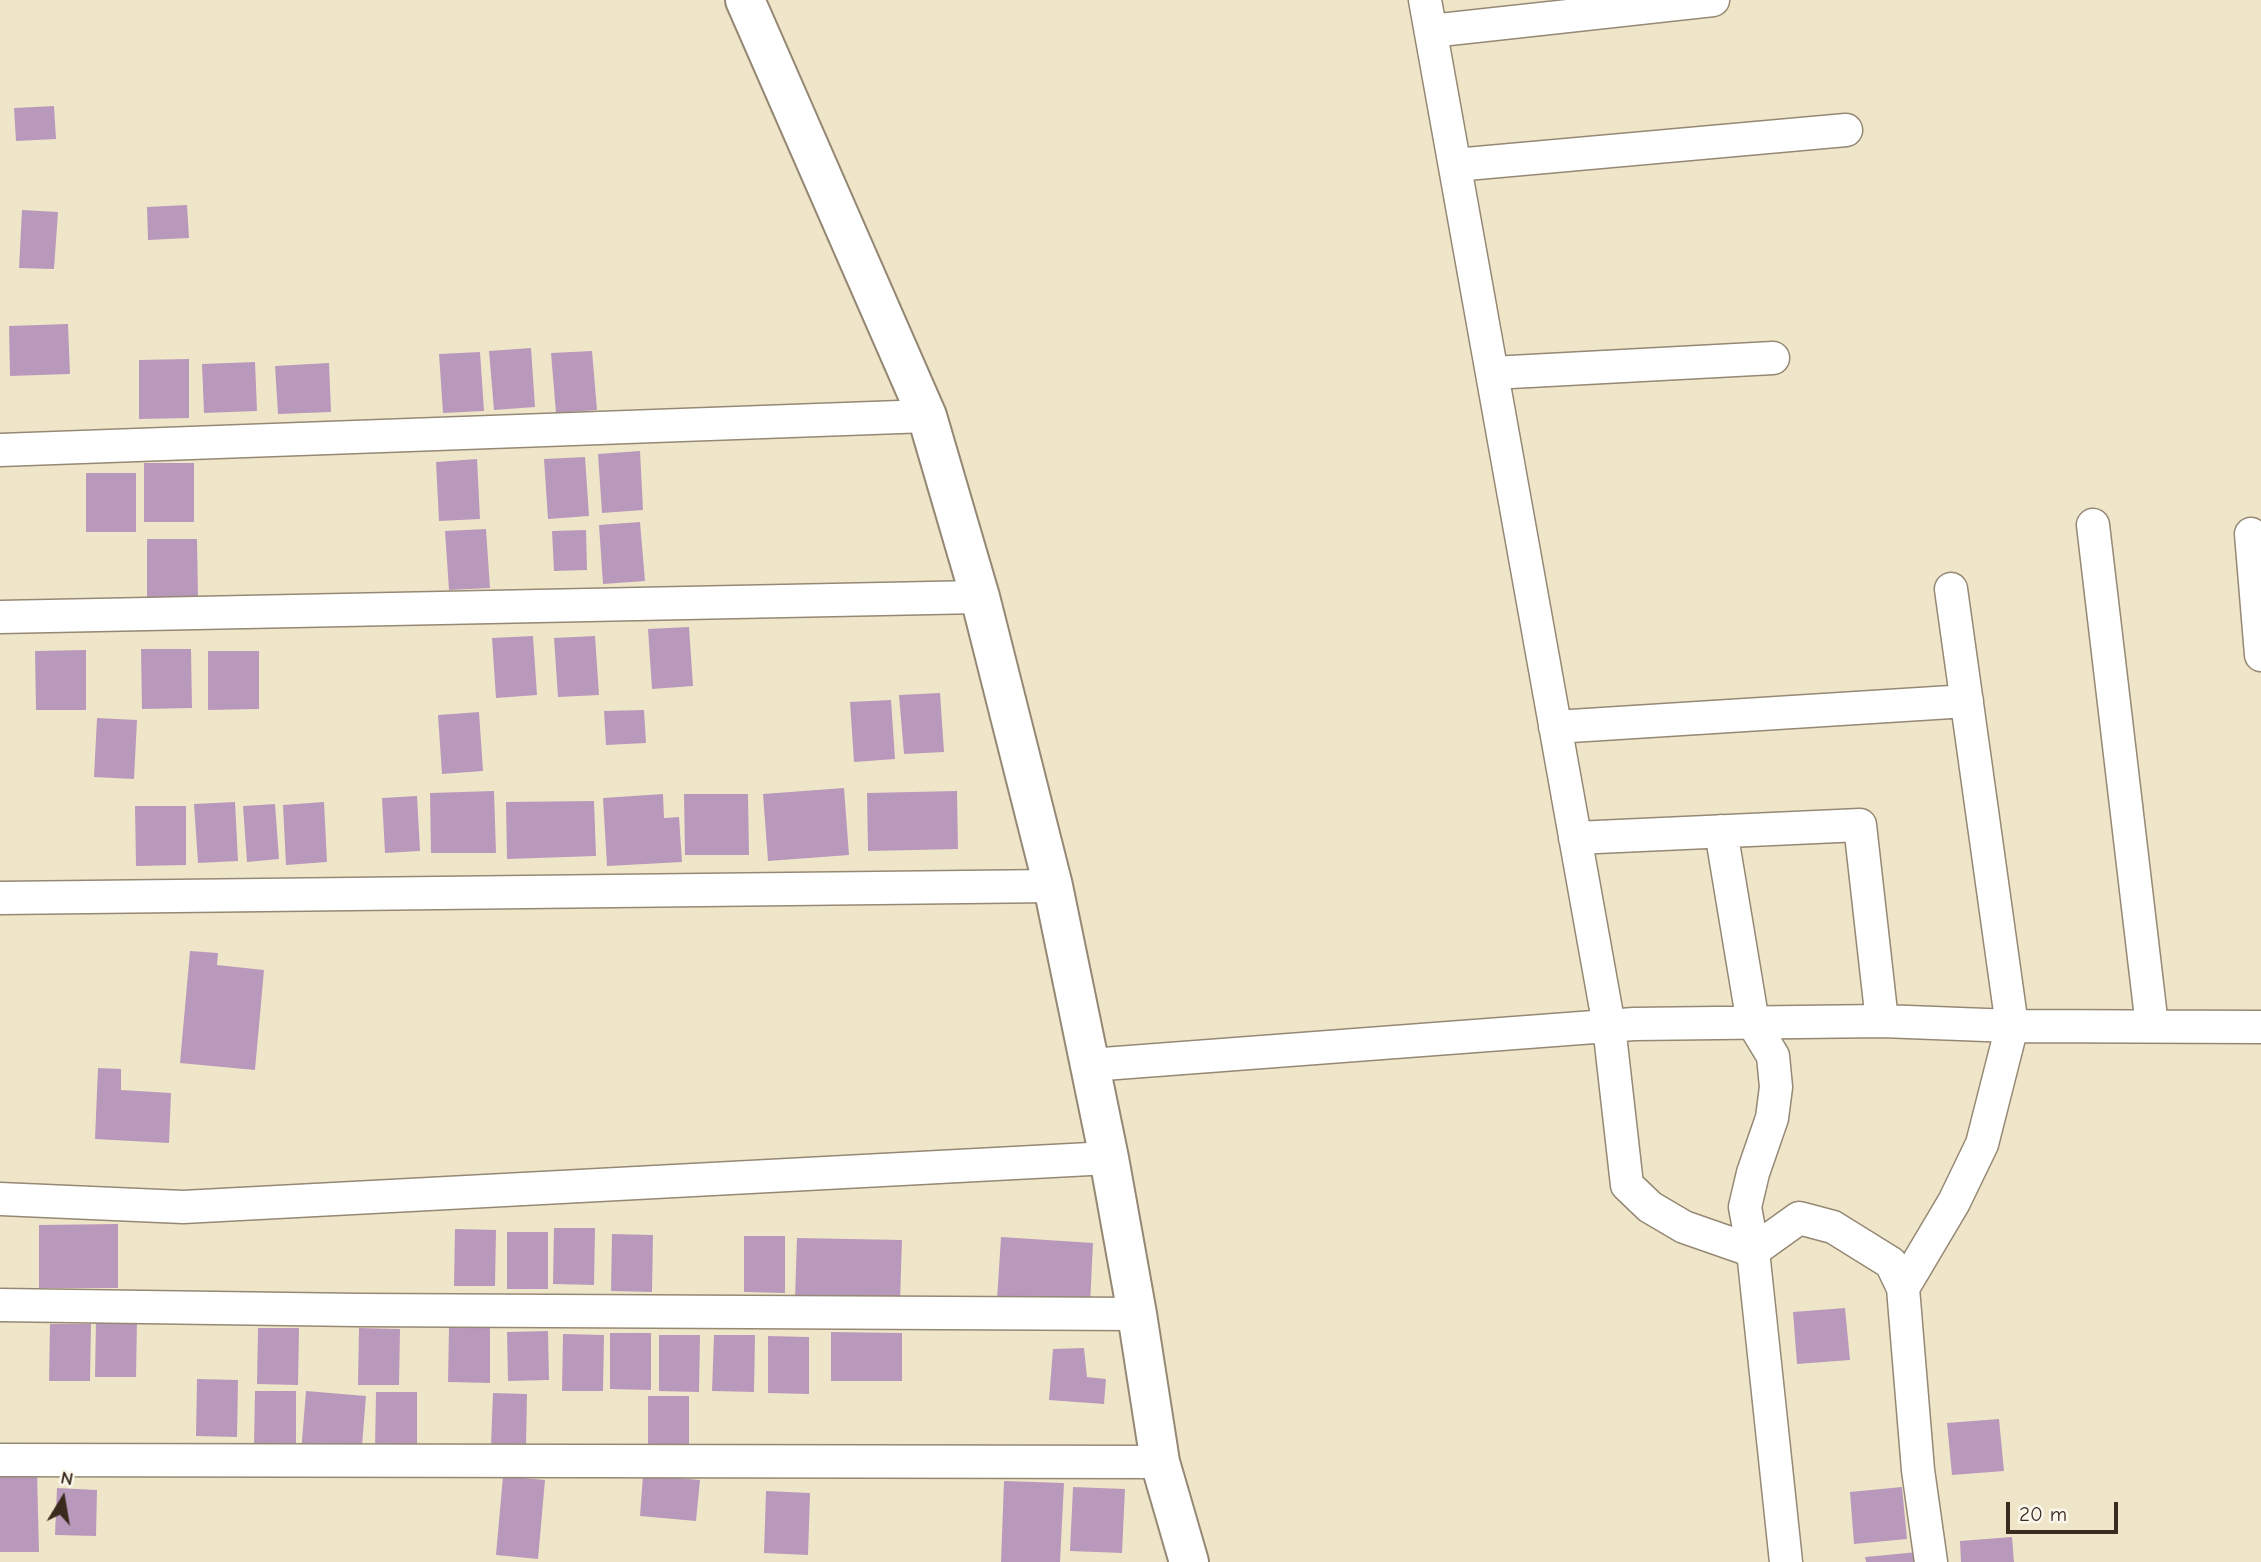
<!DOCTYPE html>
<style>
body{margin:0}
#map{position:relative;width:2261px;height:1562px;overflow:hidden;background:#efe6c9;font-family:"Comic Neue",sans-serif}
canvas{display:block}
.north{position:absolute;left:28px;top:1464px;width:70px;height:70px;-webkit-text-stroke:5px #fbf7ec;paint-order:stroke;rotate:11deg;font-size:19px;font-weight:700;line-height:28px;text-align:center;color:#3b2a1e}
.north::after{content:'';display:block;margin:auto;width:24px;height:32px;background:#3b2a1e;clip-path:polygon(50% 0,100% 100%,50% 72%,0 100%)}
.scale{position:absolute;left:2006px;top:1502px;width:112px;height:32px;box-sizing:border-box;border:4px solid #3b2a1e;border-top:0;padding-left:9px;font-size:21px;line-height:24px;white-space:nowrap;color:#3b2a1e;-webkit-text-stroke:5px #fbf7ec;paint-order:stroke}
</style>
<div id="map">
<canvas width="2261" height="1562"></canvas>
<div class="north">N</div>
<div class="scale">20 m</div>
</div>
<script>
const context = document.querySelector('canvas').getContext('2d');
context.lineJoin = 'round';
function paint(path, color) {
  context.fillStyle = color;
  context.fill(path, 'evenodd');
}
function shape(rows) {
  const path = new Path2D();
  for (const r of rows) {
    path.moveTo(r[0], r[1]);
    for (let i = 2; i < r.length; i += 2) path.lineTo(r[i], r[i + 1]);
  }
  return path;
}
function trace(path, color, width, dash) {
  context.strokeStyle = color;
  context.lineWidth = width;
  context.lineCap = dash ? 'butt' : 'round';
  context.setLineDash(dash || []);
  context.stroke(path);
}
paint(shape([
 [54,106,56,139,16,141,14,108],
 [187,205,189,238,148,240,147,207],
 [22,210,58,212,54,269,19,268],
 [68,324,70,374,10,376,9,326],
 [531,348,535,407,494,410,489,351],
 [592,351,597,410,556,413,551,353],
 [480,352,484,411,443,413,439,354],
 [189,359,189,418,139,419,139,360],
 [255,362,257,411,204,413,202,364],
 [329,363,331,412,278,414,275,366],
 [640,451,643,510,602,513,598,454],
 [585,457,589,516,548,519,544,459],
 [477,459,480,519,439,521,436,462],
 [144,463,194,463,194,522,144,522],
 [86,473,136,473,136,532,86,532],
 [640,522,645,581,603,584,599,525],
 [486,529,490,588,449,590,445,531],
 [586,530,587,570,554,571,552,531],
 [147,539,197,539,198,598,147,598],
 [689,627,693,686,652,689,648,629],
 [533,636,537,695,496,698,492,638],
 [595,636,599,695,558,697,554,638],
 [141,649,191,649,192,708,142,709],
 [86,650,86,710,36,710,35,651],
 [208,651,259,651,259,709,208,710],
 [940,693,944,752,904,754,899,695],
 [891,700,895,759,854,762,850,702],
 [644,710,646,743,606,745,604,711],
 [479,712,483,771,442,774,438,715],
 [97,718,137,720,134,779,94,777],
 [844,788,849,855,768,861,763,794],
 [494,791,496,853,431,853,430,793],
 [957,791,958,849,868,851,867,793],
 [663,794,664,818,679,817,682,862,607,866,603,798],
 [684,794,748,794,749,855,685,855],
 [417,796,420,851,385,853,382,798],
 [594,801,596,856,507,859,506,802],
 [235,802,238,861,198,863,194,804],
 [324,802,327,862,286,865,283,805],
 [275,804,279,859,247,862,243,806],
 [135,806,186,806,186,865,136,866],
 [190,951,218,953,217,965,264,970,255,1070,180,1063],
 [98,1068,121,1069,121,1090,171,1093,169,1143,95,1139],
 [118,1224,118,1288,39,1288,39,1225],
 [554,1228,595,1228,594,1285,553,1284],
 [455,1229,496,1230,495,1286,454,1286],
 [507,1232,548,1232,548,1289,507,1289],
 [612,1234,653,1235,652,1292,611,1291],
 [744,1236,785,1236,785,1293,744,1292],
 [1001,1237,1093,1243,1090,1305,997,1300],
 [797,1238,902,1240,900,1302,795,1299],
 [1845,1308,1850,1360,1797,1364,1793,1312],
 [96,1320,137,1320,136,1377,95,1377],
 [50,1324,91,1324,90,1381,49,1381],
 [449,1326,490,1326,490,1383,448,1382],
 [258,1328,299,1328,298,1385,257,1384],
 [359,1328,400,1329,399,1385,358,1385],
 [548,1331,549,1380,508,1381,507,1332],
 [831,1332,902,1333,902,1381,831,1381],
 [610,1333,651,1333,651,1390,610,1389],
 [563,1334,604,1335,603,1391,562,1391],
 [659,1335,700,1335,699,1392,659,1391],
 [714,1335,755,1335,754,1392,712,1391],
 [768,1336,809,1337,809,1394,768,1393],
 [1084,1348,1087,1377,1106,1379,1104,1404,1049,1400,1053,1349],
 [197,1379,238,1380,237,1437,196,1436],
 [255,1391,296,1391,296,1448,254,1447],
 [306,1391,366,1396,361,1458,301,1453],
 [376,1392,417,1392,417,1449,375,1448],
 [493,1393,527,1394,526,1447,491,1446],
 [648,1396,689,1396,689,1453,648,1452],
 [1999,1419,2004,1471,1952,1475,1947,1423],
 [37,1472,39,1552,0,1552,0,1473],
 [643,1475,700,1480,696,1521,640,1516],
 [503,1476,545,1480,538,1559,496,1555],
 [1004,1481,1064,1483,1060,1562,1001,1562],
 [1073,1487,1125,1489,1122,1553,1070,1551],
 [1902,1487,1907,1539,1854,1544,1850,1492],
 [57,1488,97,1490,96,1536,55,1535],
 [766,1491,810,1493,808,1555,764,1553],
 [2012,1537,2014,1562,1961,1562,1960,1541],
 [1918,1552,1919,1562,1866,1562,1865,1557]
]), '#b999bb');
const street = shape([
 [1425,0,1609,1026,1627,1185,1650,1207,1684,1227,1753,1251,1799,1218,1833,1227,1891,1263,1903,1288,1918,1470,1931,1562],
 [1431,31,1713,0],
 [1455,165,1846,130],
 [1492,373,1773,358],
 [0,450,927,416],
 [2093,525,2152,1026],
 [2251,534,2261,655],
 [0,617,980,597],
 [1555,727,1967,701],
 [1721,831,1753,1023,1773,1056,1776,1087,1772,1118,1753,1173,1745,1207,1753,1251,1786,1562],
 [1575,838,1860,825,1882,1021],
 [0,898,1053,886],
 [1090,1065,1634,1024,1882,1021,2012,1026,2261,1027],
 [0,1199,183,1207,1109,1158],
 [1903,1288,1954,1202,1982,1144,2012,1026,1951,589],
 [0,1305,358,1310,1137,1314],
 [0,1460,1160,1462]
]);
const secondary = shape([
 [745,0,927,416,980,597,1053,886,1109,1158,1137,1314,1160,1462,1189,1562]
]);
trace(street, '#958874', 35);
trace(secondary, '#958874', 42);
trace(street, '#fff', 32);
trace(secondary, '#fff', 38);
</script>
